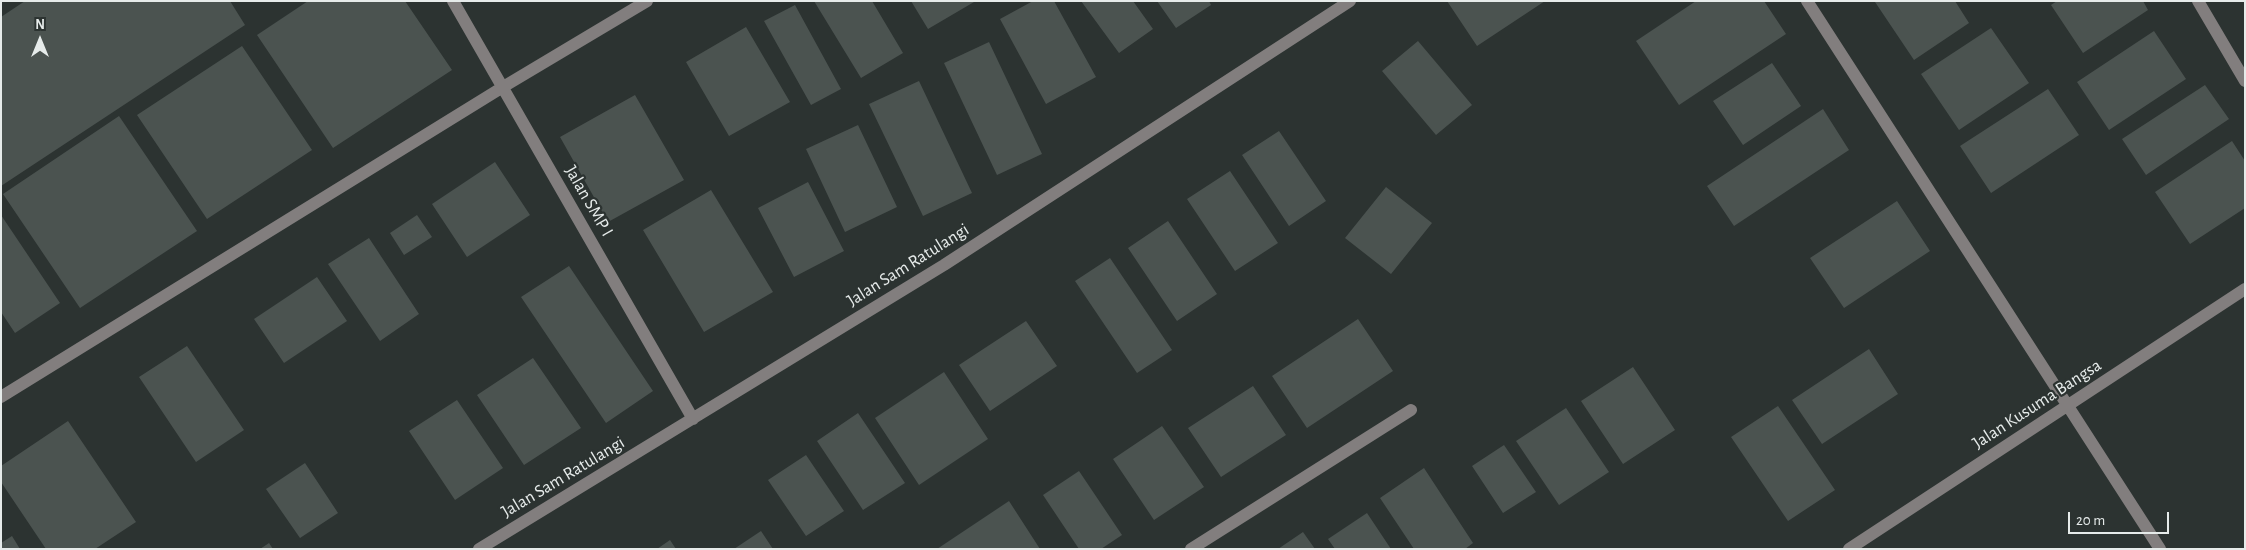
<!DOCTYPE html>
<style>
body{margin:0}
#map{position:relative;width:2246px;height:550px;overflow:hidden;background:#2c3331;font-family:"Alegreya Sans",sans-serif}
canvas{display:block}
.frame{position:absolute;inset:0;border:2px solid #e6ebea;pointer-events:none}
.north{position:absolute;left:15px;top:15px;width:50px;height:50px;-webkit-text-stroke:4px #2c3331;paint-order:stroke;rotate:0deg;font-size:14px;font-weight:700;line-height:20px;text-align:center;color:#e6ebea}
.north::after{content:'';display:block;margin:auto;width:18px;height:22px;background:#e6ebea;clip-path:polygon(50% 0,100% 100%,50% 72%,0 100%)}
.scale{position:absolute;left:2068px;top:512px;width:101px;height:22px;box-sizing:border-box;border:2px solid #e6ebea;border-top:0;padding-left:6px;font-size:15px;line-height:18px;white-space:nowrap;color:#e6ebea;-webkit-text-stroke:4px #2c3331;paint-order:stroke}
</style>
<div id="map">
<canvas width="2246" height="550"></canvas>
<div class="frame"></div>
<div class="north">N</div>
<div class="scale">20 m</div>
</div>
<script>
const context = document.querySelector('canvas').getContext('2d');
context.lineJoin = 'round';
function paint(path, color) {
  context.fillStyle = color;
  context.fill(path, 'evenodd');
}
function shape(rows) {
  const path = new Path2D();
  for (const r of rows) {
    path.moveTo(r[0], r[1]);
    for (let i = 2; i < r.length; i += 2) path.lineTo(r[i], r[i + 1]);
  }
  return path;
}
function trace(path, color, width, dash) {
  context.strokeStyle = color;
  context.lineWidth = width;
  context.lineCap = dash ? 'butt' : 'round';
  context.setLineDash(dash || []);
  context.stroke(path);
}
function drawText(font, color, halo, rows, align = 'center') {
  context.font = font + ' "Alegreya Sans",sans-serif';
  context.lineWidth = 4.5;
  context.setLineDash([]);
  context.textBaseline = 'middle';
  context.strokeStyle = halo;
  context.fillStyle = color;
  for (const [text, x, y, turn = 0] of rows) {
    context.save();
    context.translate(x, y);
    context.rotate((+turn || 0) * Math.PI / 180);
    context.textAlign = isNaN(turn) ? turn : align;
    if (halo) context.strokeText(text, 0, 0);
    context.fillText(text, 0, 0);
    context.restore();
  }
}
paint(shape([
 [25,1,230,1,245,25,1,186,1,17],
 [308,1,405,1,452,70,333,148,257,35],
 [814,1,872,1,903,53,861,78],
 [911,1,973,1,974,2,928,29],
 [1033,1,1054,1,1096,77,1046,104,1000,19],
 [1081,1,1133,1,1153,29,1119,53],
 [1157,1,1209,1,1211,5,1176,28],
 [1447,1,1545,1,1477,46],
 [1696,1,1764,1,1786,34,1679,105,1636,41],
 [1955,1,1969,23,1914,60,1875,2],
 [2057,1,2143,1,2148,10,2083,53,2051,5],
 [795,5,841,89,811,105,764,21],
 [746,27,790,102,729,136,686,62],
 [1991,28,2029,83,1959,130,1921,74],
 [2154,31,2186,79,2109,130,2077,82],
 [1418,41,1472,105,1436,135,1382,71],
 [989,42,1042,154,997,175,944,63],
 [242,46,312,150,207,219,137,115],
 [1772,63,1801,106,1743,145,1713,101],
 [919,81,972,193,923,216,869,104],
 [2205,85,2229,119,2146,175,2122,139],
 [2048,89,2079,135,1991,193,1960,146],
 [635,95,684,180,608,222,560,137],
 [1823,109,1849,150,1734,226,1707,186],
 [119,116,197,231,80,308,3,194],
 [858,125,897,207,845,232,806,149],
 [1279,131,1326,201,1289,226,1242,155],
 [2232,141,2245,161,2245,208,2190,244,2155,192],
 [495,162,530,215,467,257,432,204],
 [1230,171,1278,243,1235,271,1187,199],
 [808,182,844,251,794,277,758,208],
 [1386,187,1432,223,1391,274,1345,238],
 [711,190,773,292,704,332,643,230],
 [1897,201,1930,251,1844,308,1810,258],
 [1,215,60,303,15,333,1,312],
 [417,215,432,237,404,255,390,233],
 [1168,221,1217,294,1177,321,1128,248],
 [369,238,419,314,380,341,328,264],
 [1110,258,1172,350,1137,373,1075,281],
 [569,266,653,391,606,423,521,297],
 [317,277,347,321,284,363,254,319],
 [1358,319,1393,371,1307,428,1272,376],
 [1026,321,1057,366,990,411,959,365],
 [187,346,244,430,196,462,139,377],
 [1869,349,1898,394,1822,444,1792,400],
 [533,358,581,428,524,465,477,395],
 [1633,367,1675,430,1623,464,1581,401],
 [944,372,988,439,919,485,875,418],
 [1253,386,1286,435,1221,477,1188,428],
 [457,400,503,468,455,500,409,431],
 [1778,406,1835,490,1788,521,1731,437],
 [1566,408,1609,472,1559,505,1516,441],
 [858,413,905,483,863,510,817,441],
 [68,421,136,522,95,549,46,549,1,482,1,466],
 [1162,426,1204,487,1154,520,1113,459],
 [1504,445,1536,492,1503,513,1472,466],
 [806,455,844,511,806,536,768,480],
 [305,463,338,513,300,538,266,489],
 [1424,468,1473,543,1465,549,1414,549,1380,498],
 [1079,471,1122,535,1101,549,1079,549,1043,495],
 [1009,501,1040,549,937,549],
 [1367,513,1391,549,1335,549,1328,539],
 [761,531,773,549,734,549],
 [1303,532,1315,549,1278,549],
 [12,536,20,549,1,549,1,543],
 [670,540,676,549,657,549],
 [269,543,273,549,260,549]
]), '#4b5350');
trace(shape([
 [453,1,693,419],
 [1807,1,2160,549],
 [2198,1,2245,81],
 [1,397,503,87,647,1],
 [479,549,944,265,1350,1],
 [1191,549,1411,410],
 [1849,549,2245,289]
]), '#827e7e', 12);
drawText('18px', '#e6ebea', '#2c3331', [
 ["Jalan SMP I",589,201,60],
 ["Jalan Sam Ratulangi",908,265,-32],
 ["Jalan Kusuma Bangsa",2037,404,-33],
 ["Jalan Sam Ratulangi",563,477,-31]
]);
</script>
